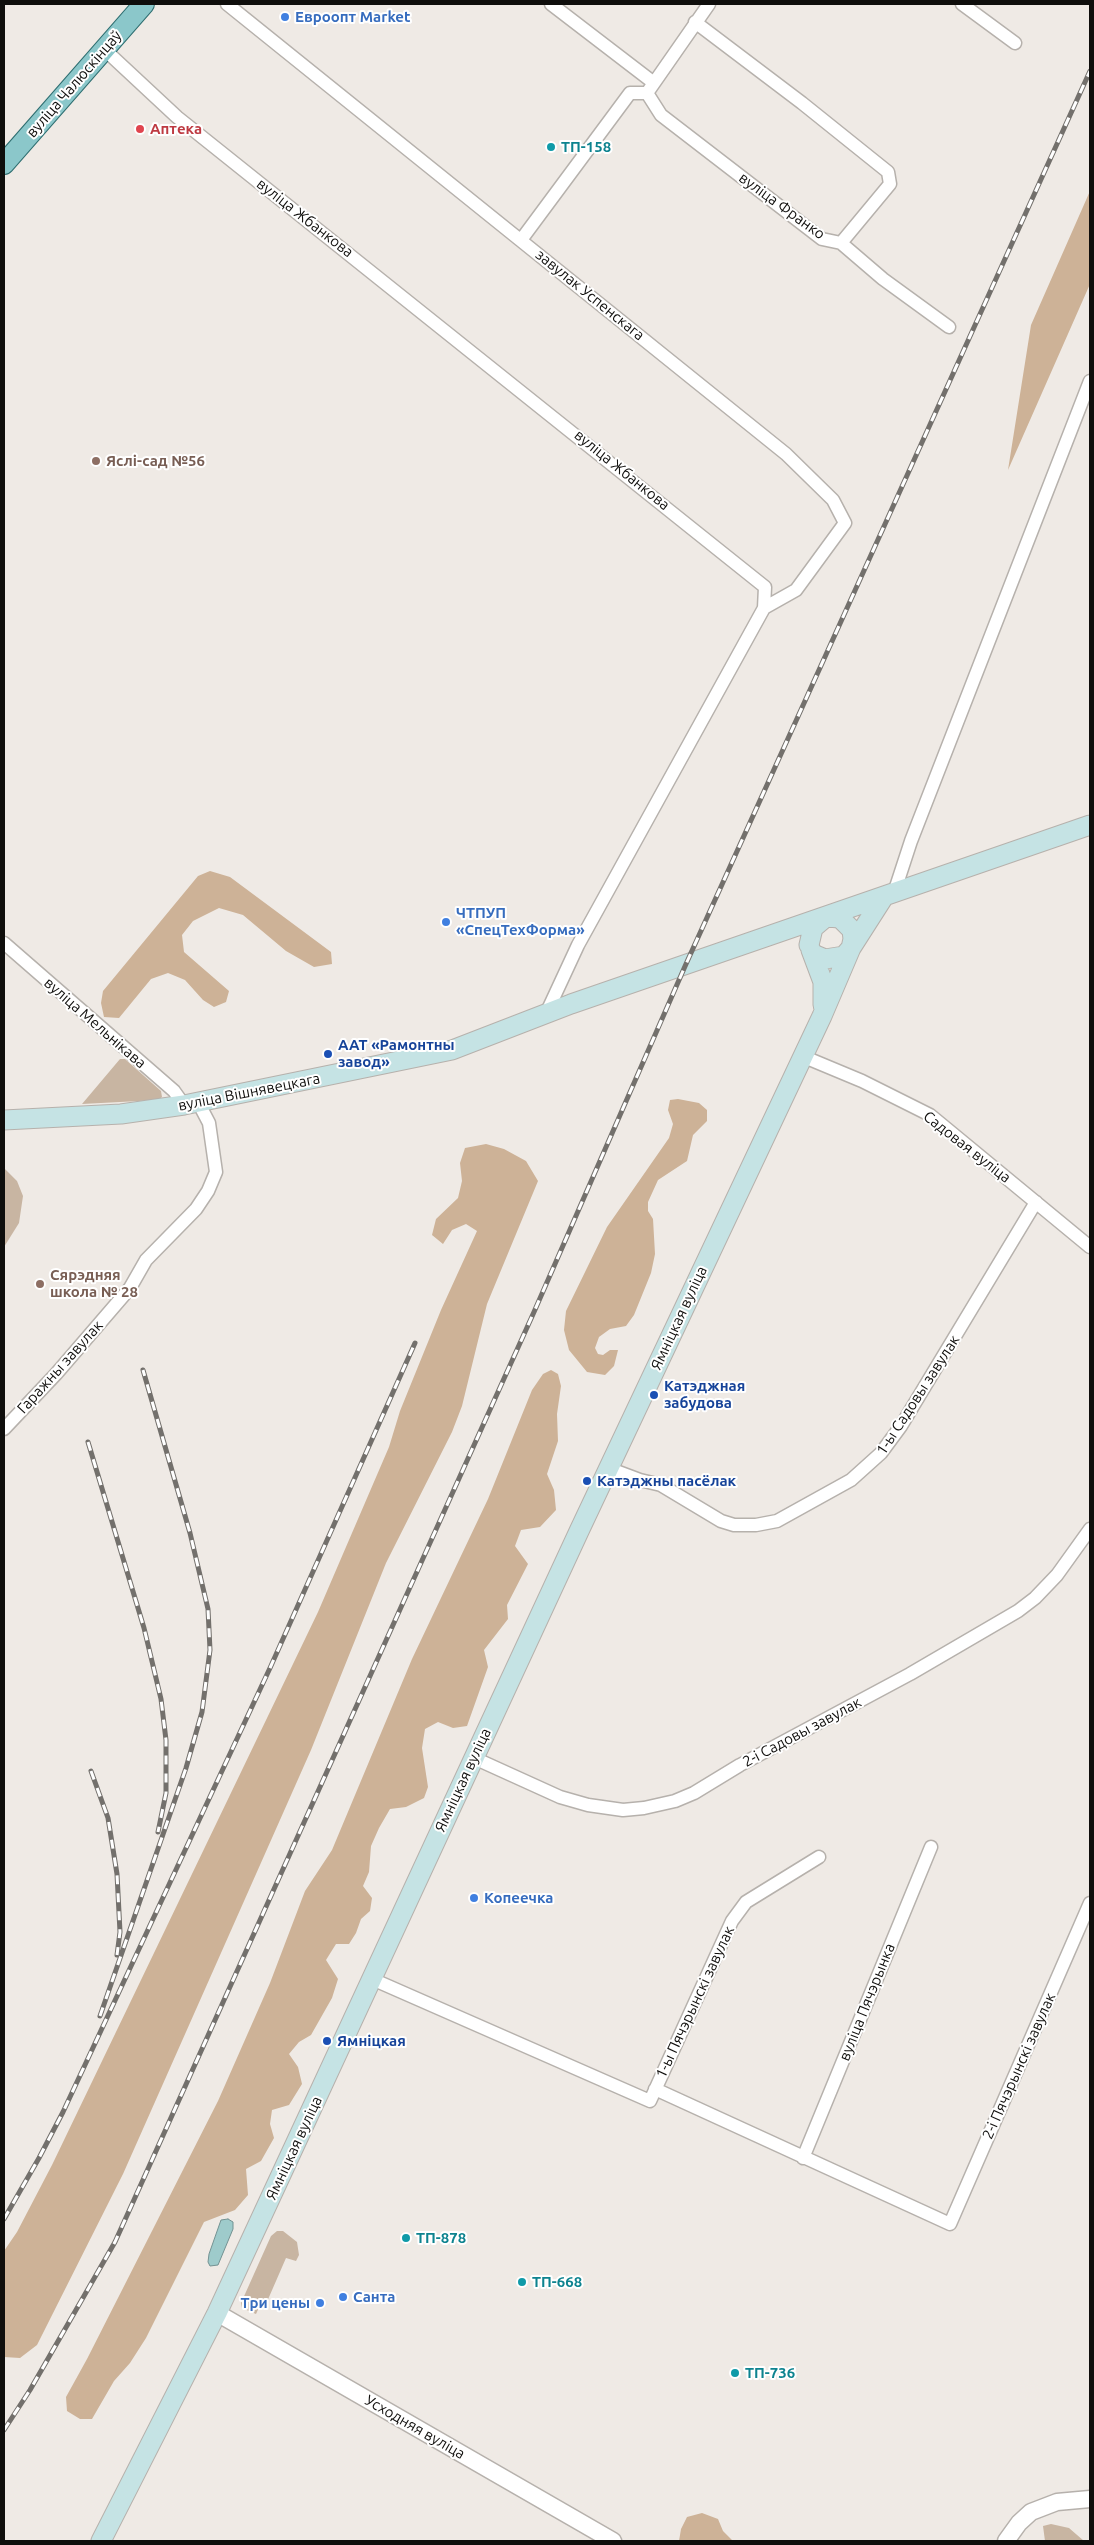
<!DOCTYPE html>
<meta charset="utf-8">
<style>
body{margin:0}
#map{position:relative;width:1094px;height:2545px;overflow:hidden;background:#efeae5;font-family:Ubuntu,sans-serif}
canvas{display:block}
.frame{position:absolute;inset:0;border:5px solid #0f0e0c;pointer-events:none}
</style>
<div id="map">
<canvas width="1094" height="2545"></canvas>
<div class="frame"></div>
</div>
<script>
const context = document.querySelector('canvas').getContext('2d');
context.lineJoin = 'round';
function paint(path, color) {
  context.fillStyle = color;
  context.fill(path, 'evenodd');
}
function shape(rows) {
  const path = new Path2D();
  for (const r of rows) {
    path.moveTo(r[0], r[1]);
    for (let i = 2; i < r.length; i += 2) path.lineTo(r[i], r[i + 1]);
  }
  return path;
}
function trace(path, color, width, dash) {
  context.strokeStyle = color;
  context.lineWidth = width;
  context.lineCap = dash ? 'butt' : 'round';
  context.setLineDash(dash || []);
  context.stroke(path);
}
function drawText(font, color, halo, rows, align = 'center') {
  context.font = font + ' Ubuntu,sans-serif';
  context.lineWidth = 4;
  context.setLineDash([]);
  context.textBaseline = 'middle';
  context.strokeStyle = halo;
  context.fillStyle = color;
  for (const [text, x, y, turn = 0] of rows) {
    context.save();
    context.translate(x, y);
    context.rotate((+turn || 0) * Math.PI / 180);
    context.textAlign = isNaN(turn) ? turn : align;
    if (halo) context.strokeText(text, 0, 0);
    context.fillText(text, 0, 0);
    context.restore();
  }
}
paint(shape([
 [120,1059,125,1059,161,1091,162,1097,158,1100,82,1104],
 [4,1168,17,1181,23,1196,19,1223,4,1247],
 [277,2231,283,2231,297,2242,299,2255,296,2261,286,2258,266,2304,261,2303,256,2314,242,2308,241,2303,271,2236],
 [1051,2524,1069,2528,1084,2541,1045,2541,1043,2526]
]), '#c8b5a2');
paint(shape([
 [1090,191,1090,284,1008,470,1031,325],
 [210,871,230,877,331,952,332,964,314,967,286,951,243,915,219,908,193,921,182,935,184,952,229,991,226,1002,214,1007,203,1000,185,980,168,973,151,979,119,1018,104,1017,101,1003,103,991,198,876],
 [678,1099,699,1103,707,1110,707,1121,693,1135,687,1161,658,1180,648,1202,648,1211,653,1219,655,1254,651,1273,634,1315,626,1326,610,1329,599,1337,595,1348,598,1354,603,1355,610,1350,618,1350,614,1366,605,1375,587,1372,569,1350,564,1330,566,1311,607,1227,669,1138,673,1124,668,1110,670,1100],
 [486,1144,504,1149,526,1161,538,1181,487,1304,462,1406,452,1432,386,1563,311,1750,123,2174,37,2345,20,2358,4,2357,4,2251,17,2232,52,2165,318,1612,389,1447,400,1411,441,1310,477,1231,466,1224,452,1230,443,1244,432,1235,436,1219,458,1198,462,1181,460,1163,465,1148],
 [551,1370,558,1374,561,1386,557,1414,558,1441,547,1474,554,1490,556,1510,540,1527,521,1530,515,1546,528,1564,507,1605,508,1619,484,1650,488,1667,467,1726,453,1728,438,1722,425,1729,422,1748,428,1787,424,1798,406,1807,390,1809,379,1828,371,1846,369,1872,363,1886,372,1898,370,1911,361,1919,356,1933,349,1944,336,1944,326,1960,338,1979,332,1998,311,2035,299,2042,289,2054,298,2067,302,2084,289,2105,272,2110,270,2124,274,2138,261,2161,246,2169,248,2195,235,2210,204,2222,146,2338,130,2363,114,2381,92,2419,80,2419,67,2411,66,2397,87,2359,218,2101,270,1983,305,1891,332,1850,412,1659,488,1499,532,1390,543,1374],
 [702,2513,718,2519,723,2531,733,2541,679,2541,681,2529,687,2517]
]), '#cdb297');
const water = shape([
 [228,2219,233,2222,233,2229,218,2265,210,2266,208,2262,209,2254,221,2220,228,2219]
]);
paint(water, '#9ecbcb');
trace(water, '#739292', 1);
const minor = shape([
 [227,4,786,454,833,500,845,523,796,590,764,608],
 [551,4,654,83],
 [962,4,1015,43],
 [695,22,802,103,888,172,890,184,841,243],
 [104,49,177,117,765,587,764,608,578,945,546,1014],
 [647,93,661,115,822,239,841,243,883,279,949,327],
 [521,240,630,93,647,93,709,4],
 [894,893,911,841,1090,381],
 [4,943,174,1091,184,1105],
 [802,1056,862,1081,930,1115,1090,1247],
 [4,1429,56,1374,130,1288,146,1260,196,1209,208,1191,216,1172,209,1123,198,1102],
 [608,1468,640,1480,661,1485,721,1521,734,1525,756,1525,777,1521,851,1480,881,1453,901,1426,1036,1202],
 [474,1758,560,1797,588,1805,623,1810,644,1808,675,1801,694,1793,740,1765,910,1674,1018,1611,1035,1598,1057,1575,1090,1529],
 [372,1979,650,2101,732,1921,746,1902,819,1857],
 [655,2089,950,2224,1090,1903],
 [803,2158,931,1847]
]);
const tertiary = shape([
 [217,2313,613,2541],
 [1006,2541,1019,2523,1031,2512,1057,2502,1090,2499]
]);
const secondary = shape([
 [809,945,813,928,826,917,840,918,852,930,853,939,851,948,844,956,825,959,813,954],
 [811,950,823,982,823,1005],
 [4,1120,121,1114,184,1105,452,1050,571,1004,1090,825],
 [101,2541,217,2313,580,1529,822,1016,851,948,883,898]
]);
const primary = shape([
 [4,164,144,4]
]);
trace(minor, '#b6b1ac', 15);
trace(tertiary, '#b6b1ac', 19);
trace(secondary, '#b6b1ac', 21);
trace(primary, '#2e6e70', 22);
trace(minor, '#fff', 12);
trace(tertiary, '#fff', 16);
trace(secondary, '#c5e3e4', 19);
trace(primary, '#8bc7ca', 20);
const rail = shape([
 [88,1442,144,1628,161,1699,166,1740,166,1793,158,1832],
 [91,1771,108,1818,117,1874,120,1932,117,1955],
 [100,2016,186,1768,202,1712,210,1650,208,1609,190,1533,143,1370],
 [4,2219,39,2158,63,2112,270,1668,415,1343],
 [4,2430,30,2390,115,2242,534,1312,686,964,1090,71]
]);
trace(rail, '#73706c', 5);
trace(rail, '#fff', 3, [9]);
for (const [x, y, r, color] of [
 [285,17,5,"#3f7fe0"],
 [140,129,5,"#e0444e"],
 [551,147,5,"#0f9aa8"],
 [96,461,5,"#8d6e63"],
 [446,922,5,"#3f7fe0"],
 [328,1054,5,"#1a4fb4"],
 [40,1284,5,"#8d6e63"],
 [654,1395,5,"#1a4fb4"],
 [587,1481,5,"#1a4fb4"],
 [474,1898,5,"#3f7fe0"],
 [327,2041,5,"#1a4fb4"],
 [406,2238,5,"#0f9aa8"],
 [522,2282,5,"#0f9aa8"],
 [343,2297,5,"#3f7fe0"],
 [320,2303,5,"#3f7fe0"],
 [735,2373,5,"#0f9aa8"]
]) {
  const dot = new Path2D();
  dot.arc(x, y, r, 0, 2 * Math.PI);
  context.fillStyle = color;
  context.fill(dot);
  trace(dot, '#fff', 2);
}
drawText('bold 15px', '#366cbe', '#fff', [
 ["Евроопт Market",295,17],
 ["ЧТПУП",456,913],
 ["«СпецТехФорма»",456,930],
 ["Копеечка",484,1898],
 ["Санта",353,2297],
 ["Три цены",310,2303,"right"]
], 'left');
drawText('15px', '#0f0e0c', '#fff', [
 ["вуліца Чалюскінцаў",74,84,-49],
 ["вуліца Франко",782,206,36],
 ["вуліца Жбанкова",305,218,38],
 ["завулак Успенскага",590,295,39],
 ["вуліца Жбанкова",622,470,39],
 ["вуліца Мельнікава",95,1023,41],
 ["вуліца Вішнявецкага",249,1092,-11],
 ["Садовая вуліца",967,1147,38],
 ["Ямніцкая вуліца",679,1318,-65],
 ["Гаражны завулак",60,1367,-48],
 ["1-ы Садовы завулак",918,1395,-57],
 ["2-і Садовы завулак",802,1732,-28],
 ["Ямніцкая вуліца",463,1780,-65],
 ["1-ы Пячэрынскі завулак",695,2002,-65],
 ["вуліца Пячэрынка",867,2002,-68],
 ["2-і Пячэрынскі завулак",1019,2066,-66],
 ["Ямніцкая вуліца",294,2148,-65],
 ["Усходняя вуліца",415,2427,30]
]);
drawText('bold 15px', '#be3a42', '#fff', [
 ["Аптека",150,129]
], 'left');
drawText('bold 15px', '#0d838f', '#fff', [
 ["ТП-158",561,147],
 ["ТП-878",416,2238],
 ["ТП-668",532,2282],
 ["ТП-736",745,2373]
], 'left');
drawText('bold 15px', '#785e54', '#fff', [
 ["Яслі-сад №56",106,461],
 ["Сярэдняя",50,1275],
 ["школа № 28",50,1292]
], 'left');
drawText('bold 15px', '#164399', '#fff', [
 ["ААТ «Рамонтны",338,1045],
 ["завод»",338,1062],
 ["Катэджная",664,1386],
 ["забудова",664,1403],
 ["Катэджны пасёлак",597,1481],
 ["Ямніцкая",337,2041]
], 'left');
</script>
